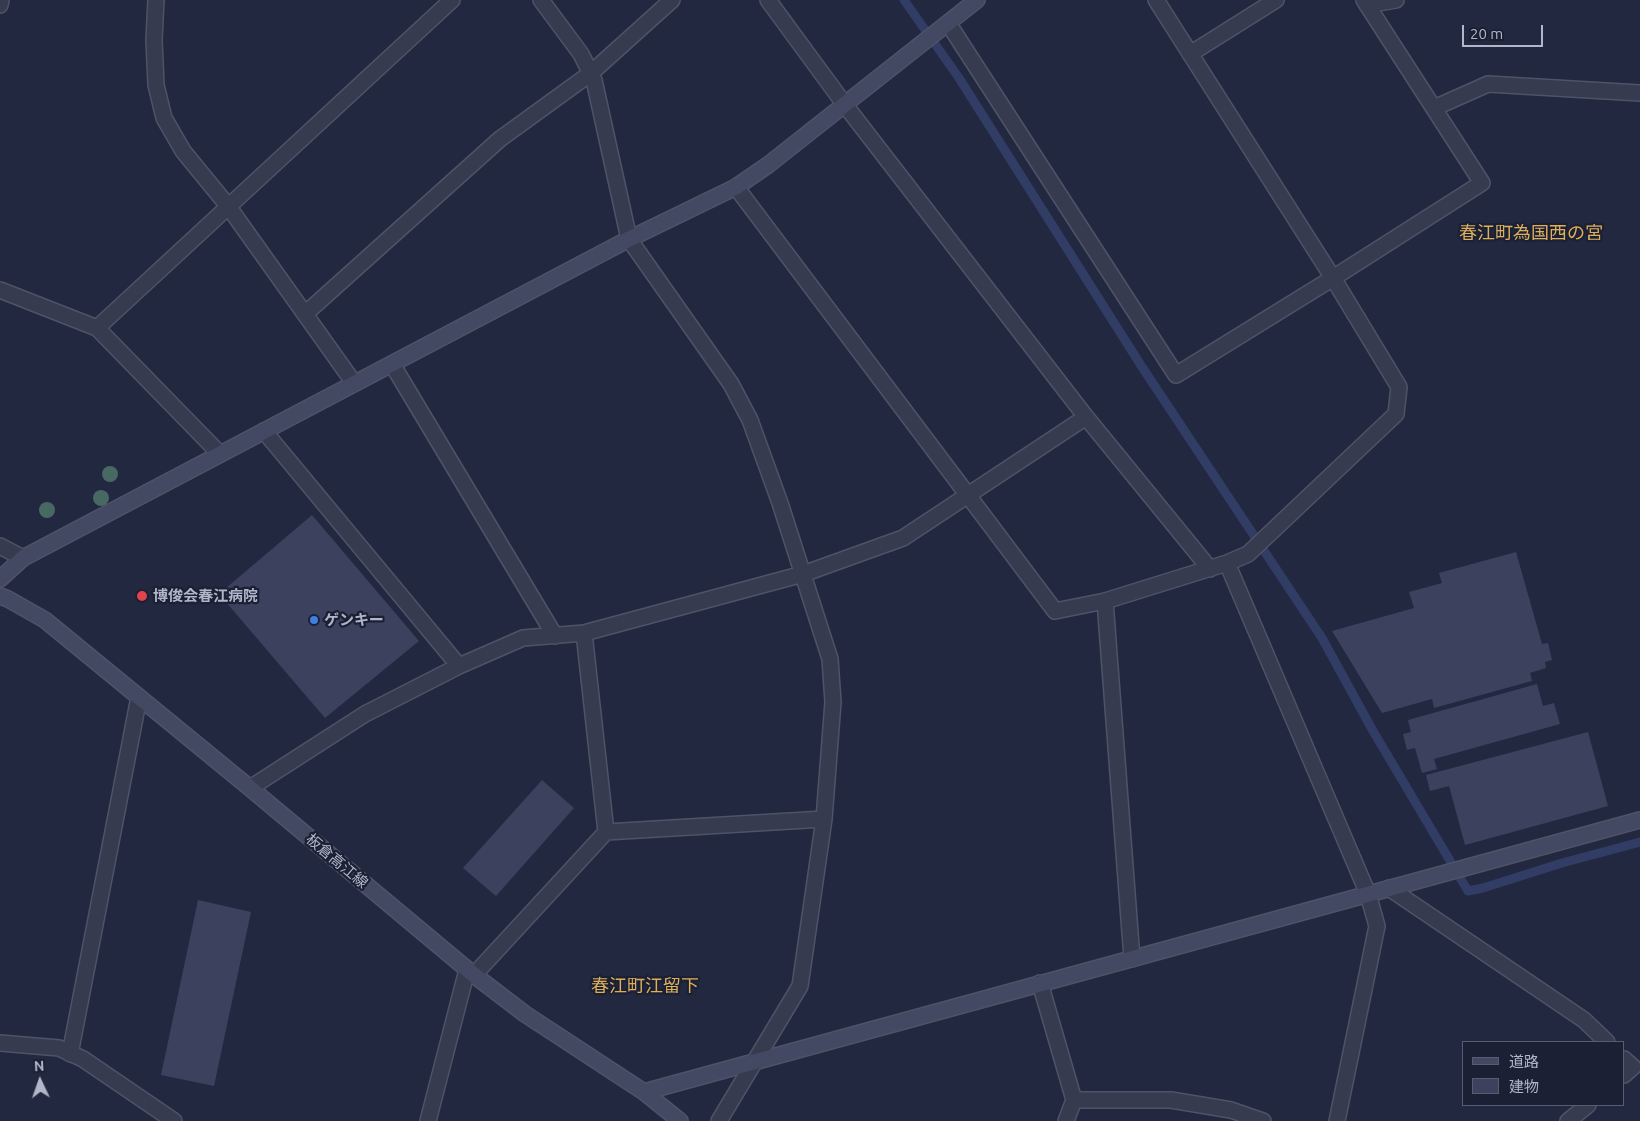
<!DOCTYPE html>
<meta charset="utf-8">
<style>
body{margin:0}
#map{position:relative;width:1640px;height:1121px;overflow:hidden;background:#222840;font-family:Ubuntu,"Noto Sans JP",sans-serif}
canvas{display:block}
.legend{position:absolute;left:1462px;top:1041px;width:162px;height:65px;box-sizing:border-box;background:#1b2035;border:1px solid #575c71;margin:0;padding:6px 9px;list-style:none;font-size:15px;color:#b2b6ca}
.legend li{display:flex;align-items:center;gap:10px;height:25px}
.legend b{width:25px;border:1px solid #575c71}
.north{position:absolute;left:15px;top:1056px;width:50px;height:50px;-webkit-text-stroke:4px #1b2035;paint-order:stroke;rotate:357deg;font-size:14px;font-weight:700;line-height:20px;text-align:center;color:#b2b6ca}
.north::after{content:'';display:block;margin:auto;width:18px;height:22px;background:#b2b6ca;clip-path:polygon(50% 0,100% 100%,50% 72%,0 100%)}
.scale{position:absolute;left:1462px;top:25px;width:81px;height:22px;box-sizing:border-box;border:2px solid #b2b6ca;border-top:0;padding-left:6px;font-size:15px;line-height:18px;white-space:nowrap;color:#b2b6ca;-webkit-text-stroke:4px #1b2035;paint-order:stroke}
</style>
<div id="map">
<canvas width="1640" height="1121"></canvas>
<ul class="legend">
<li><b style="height:6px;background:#444963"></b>道路</li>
<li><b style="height:14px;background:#3c425e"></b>建物</li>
</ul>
<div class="north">N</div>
<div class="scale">20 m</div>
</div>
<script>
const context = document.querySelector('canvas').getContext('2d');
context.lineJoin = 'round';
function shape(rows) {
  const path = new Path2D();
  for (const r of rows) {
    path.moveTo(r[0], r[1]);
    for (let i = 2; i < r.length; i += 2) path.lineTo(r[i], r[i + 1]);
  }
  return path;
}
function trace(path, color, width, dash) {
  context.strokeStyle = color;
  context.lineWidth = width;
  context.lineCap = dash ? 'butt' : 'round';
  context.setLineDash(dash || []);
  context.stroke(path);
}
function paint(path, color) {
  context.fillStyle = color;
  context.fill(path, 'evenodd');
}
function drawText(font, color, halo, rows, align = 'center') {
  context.font = font + ' Ubuntu,"Noto Sans JP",sans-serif';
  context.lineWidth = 4.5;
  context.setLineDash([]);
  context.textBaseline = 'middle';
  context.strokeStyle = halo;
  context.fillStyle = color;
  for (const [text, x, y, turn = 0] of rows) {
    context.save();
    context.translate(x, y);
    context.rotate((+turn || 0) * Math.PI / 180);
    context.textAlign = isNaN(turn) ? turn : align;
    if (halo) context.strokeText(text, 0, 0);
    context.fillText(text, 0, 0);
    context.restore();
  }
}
trace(shape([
 [904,0,959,78,1142,367,1322,638,1373,731,1468,891,1483,888,1562,863,1640,842]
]), '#323d66', 9);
paint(shape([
 [312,515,419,641,325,718,219,594],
 [1516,552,1542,644,1548,643,1552,660,1545,662,1546,668,1530,673,1532,681,1434,708,1432,699,1382,713,1332,631,1414,608,1409,592,1442,583,1439,573],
 [1537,684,1543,706,1554,703,1560,724,1434,759,1437,769,1422,773,1415,748,1407,750,1403,734,1411,732,1408,720],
 [1588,732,1608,806,1465,845,1449,786,1430,791,1426,775],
 [542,780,574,808,496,896,463,868],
 [198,900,251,912,214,1086,161,1075]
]), '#3c425e');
const street = shape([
 [156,0,154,40,156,85,164,118,183,151,228,206,354,383],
 [541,0,581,54,594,80,629,239,731,384,750,420,780,503,830,659,833,702,824,819,800,986,719,1121],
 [768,0,845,105,1086,417,1210,569],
 [0,5,1,0],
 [1367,5,1396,0],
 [948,23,1176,375,1333,278,1482,183,1364,0],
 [1190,54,1276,0],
 [1434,108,1488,84,1640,93],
 [736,187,1055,611,1105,601],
 [0,290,97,328,220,454],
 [305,314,500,139,591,73,672,0],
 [97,328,452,0],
 [392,364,555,636],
 [264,431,459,666],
 [0,546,23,558],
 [1227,563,1368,894,1377,926,1337,1121],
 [584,633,606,832],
 [250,788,365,714,459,666,523,638,584,633,803,574,903,538,1086,417],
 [1389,888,1584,1020,1607,1042],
 [1132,959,1105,601,1227,563,1248,554,1396,414,1399,387,1333,278,1156,0],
 [474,975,606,832,824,819],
 [1040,983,1074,1100,1066,1121],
 [0,1043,59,1048,83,1059,174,1121],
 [70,1054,139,697],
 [1624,1059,1633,1067,1624,1075],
 [1074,1100,1171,1100,1231,1110,1263,1121],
 [428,1121,467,970],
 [1568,1121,1588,1105]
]);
const secondary = shape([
 [0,579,23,558,629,239,736,187,768,165,977,0],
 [0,596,8,599,45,620,250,788,474,975,525,1014,644,1092,680,1121],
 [644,1092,1640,820]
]);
trace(street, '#4e5367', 18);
trace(secondary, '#4e5367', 18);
trace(street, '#363b50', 15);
trace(secondary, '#444963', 15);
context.fillStyle = '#486863';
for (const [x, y] of [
 [110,474],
 [101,498],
 [47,510]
]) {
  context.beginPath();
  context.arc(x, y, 8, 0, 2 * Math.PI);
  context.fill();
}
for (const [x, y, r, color] of [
 [142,596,6,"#e0444e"],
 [314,620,5,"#3f7fe0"]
]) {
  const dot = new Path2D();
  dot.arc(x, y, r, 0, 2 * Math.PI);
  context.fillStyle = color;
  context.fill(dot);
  trace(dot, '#1b2035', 2);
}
drawText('bold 15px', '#b2b6ca', '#1b2035', [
 ["博俊会春江病院",153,596],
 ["ゲンキー",324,620]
], 'left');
drawText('15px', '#b2b6ca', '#1b2035', [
 ["板倉高江線",337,861,40]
]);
drawText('18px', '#deaf5a', '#1b2035', [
 ["春江町為国西の宮",1531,233],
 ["春江町江留下",645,986]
]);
</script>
